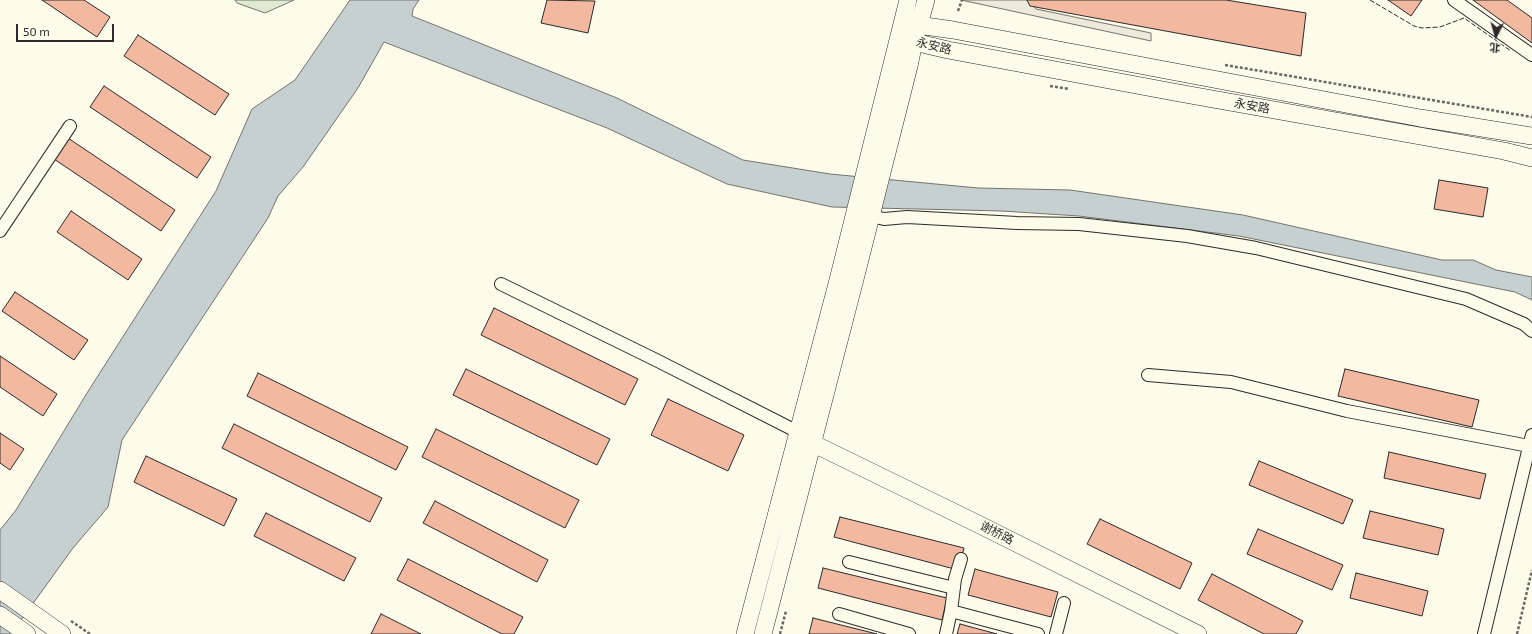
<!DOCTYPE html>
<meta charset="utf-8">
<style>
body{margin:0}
#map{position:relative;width:1532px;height:634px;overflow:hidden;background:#fdfbea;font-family:"Exo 2","Noto Sans SC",sans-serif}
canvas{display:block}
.north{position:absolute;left:1476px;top:16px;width:40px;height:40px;-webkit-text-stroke:3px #fdfbea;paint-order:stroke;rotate:185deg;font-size:11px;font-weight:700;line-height:16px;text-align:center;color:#2b2b2b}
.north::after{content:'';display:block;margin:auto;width:14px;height:18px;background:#2b2b2b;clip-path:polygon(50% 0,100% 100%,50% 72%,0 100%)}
.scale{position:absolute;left:16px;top:24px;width:98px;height:18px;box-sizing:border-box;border:2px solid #2b2b2b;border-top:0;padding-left:5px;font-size:12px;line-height:14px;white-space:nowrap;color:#2b2b2b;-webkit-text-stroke:3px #fdfbea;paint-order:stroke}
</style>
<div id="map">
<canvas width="1532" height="634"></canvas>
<div class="north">北</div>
<div class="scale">50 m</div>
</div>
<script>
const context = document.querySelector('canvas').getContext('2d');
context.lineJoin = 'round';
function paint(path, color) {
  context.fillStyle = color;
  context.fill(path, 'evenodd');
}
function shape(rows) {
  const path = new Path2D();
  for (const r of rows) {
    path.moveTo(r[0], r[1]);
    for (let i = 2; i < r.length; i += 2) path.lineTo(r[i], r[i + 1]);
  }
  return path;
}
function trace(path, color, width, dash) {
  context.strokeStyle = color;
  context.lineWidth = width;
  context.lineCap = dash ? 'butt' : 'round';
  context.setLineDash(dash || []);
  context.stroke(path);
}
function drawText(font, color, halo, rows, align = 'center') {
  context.font = font + ' "Exo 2","Noto Sans SC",sans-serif';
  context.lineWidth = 3;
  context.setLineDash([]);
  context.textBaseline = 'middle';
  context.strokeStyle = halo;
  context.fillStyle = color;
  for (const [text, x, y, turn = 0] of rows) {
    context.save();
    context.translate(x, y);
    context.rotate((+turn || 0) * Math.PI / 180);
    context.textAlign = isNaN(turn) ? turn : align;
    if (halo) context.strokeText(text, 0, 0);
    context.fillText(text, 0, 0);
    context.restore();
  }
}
const green = shape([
 [235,0,294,0,265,13,237,3,235,0]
]);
paint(green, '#deebd1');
trace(green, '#74746e', 1);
const parking = shape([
 [961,0,1027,0,1036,9,1151,33,1151,41,961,0]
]);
paint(parking, '#eceadb');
trace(parking, '#74746e', 1);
const water = shape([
 [350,0,419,0,413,9,412,16,617,98,743,160,830,174,978,188,1070,190,1243,215,1442,260,1473,260,1496,270,1532,277,1532,300,1515,292,1239,236,1079,216,1002,211,832,207,727,184,607,128,384,42,358,88,303,167,278,196,268,218,122,440,108,507,73,548,11,634,0,634,0,530,16,510,87,393,216,191,252,109,295,80,350,0]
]);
paint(water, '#c7d0d0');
trace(water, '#74746e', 1);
const building = shape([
 [42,0,84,0,110,17,97,37,42,0],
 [547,0,595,1,588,33,541,23,547,0],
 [1027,0,1226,0,1306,13,1301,56,1030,6,1027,0],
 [1388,0,1422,0,1411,16,1388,0],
 [1473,0,1507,0,1532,18,1532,43,1473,0],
 [138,35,229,94,215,115,124,56,138,35],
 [104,86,211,157,197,178,90,107,104,86],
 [68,138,175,210,161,231,54,159,68,138],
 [1439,180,1488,188,1483,217,1434,209,1439,180],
 [71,211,142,259,128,280,57,232,71,211],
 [15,292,88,340,74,360,2,311,15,292],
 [494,308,638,379,625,405,481,335,494,308],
 [0,356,57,394,43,416,0,387,0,356],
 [466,369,610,439,597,465,453,395,466,369],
 [1345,369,1479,400,1472,427,1338,396,1345,369],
 [258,373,408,447,396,470,247,396,258,373],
 [668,399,744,435,728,471,651,435,668,399],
 [234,424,382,498,370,522,222,448,234,424],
 [436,429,579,500,565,528,422,457,436,429],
 [0,433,24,449,10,470,0,463,0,433],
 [1389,452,1486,474,1480,499,1384,478,1389,452],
 [146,456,237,499,224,526,134,482,146,456],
 [1259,461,1353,500,1343,524,1249,485,1259,461],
 [435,501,548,560,537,582,423,523,435,501],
 [1370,511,1444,529,1438,555,1363,538,1370,511],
 [266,513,356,558,344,581,254,536,266,513],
 [840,517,964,548,958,570,834,537,840,517],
 [1100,519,1192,563,1180,589,1087,544,1100,519],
 [1258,529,1343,565,1332,590,1247,554,1258,529],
 [408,559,523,617,514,634,502,634,397,580,408,559],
 [823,568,947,598,942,620,818,588,823,568],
 [975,569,1058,592,1051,617,968,595,975,569],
 [1356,573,1428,591,1422,616,1350,598,1356,573],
 [1212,574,1303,621,1296,634,1264,634,1198,600,1212,574],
 [381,614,421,634,371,634,381,614],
 [813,618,877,634,809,634,813,618],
 [960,624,997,634,957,634,960,624]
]);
paint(building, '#f2b8a0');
trace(building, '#2b2b2b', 1);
const street = shape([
 [1454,0,1532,55],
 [871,216,884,219,907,217,1017,223,1079,224,1187,236,1256,248,1466,299,1524,324,1532,331],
 [0,231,70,126],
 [501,284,656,360,798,432],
 [1148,375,1231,382,1347,411,1529,446,1532,445],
 [849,562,954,588],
 [951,611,1038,634],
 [839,614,909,634],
 [946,634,951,611,955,579,961,559],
 [1056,634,1064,603],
 [1484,634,1532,435]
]);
const secondary = shape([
 [907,29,918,25,953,30,1420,118,1532,136],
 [905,35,914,42,948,50,1179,93,1504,151,1532,158],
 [803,436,812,443,976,523,1198,634],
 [0,590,62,634],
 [0,615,27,634],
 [745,634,838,280,908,0],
 [763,634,854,283,909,66,914,42,926,0]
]);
trace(street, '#2b2b2b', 14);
trace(secondary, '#2b2b2b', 18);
trace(shape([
 [958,11,962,0],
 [1225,65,1532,117],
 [1050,86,1069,89],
 [71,621,90,634],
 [780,634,786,611],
 [1517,634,1532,570]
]), '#6a6964', 2.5, [3, 2]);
trace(street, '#fdfbea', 12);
trace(secondary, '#fdfbea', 17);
trace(shape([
 [1370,0,1414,26,1422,28,1440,27,1464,18,1511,51]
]), '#2b2b2b', 1, [5, 2]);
drawText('12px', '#2b2b2b', '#fdfbea', [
 ["永安路",934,46,14],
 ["永安路",1252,106,10],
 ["谢桥路",997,533,27]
]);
</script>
